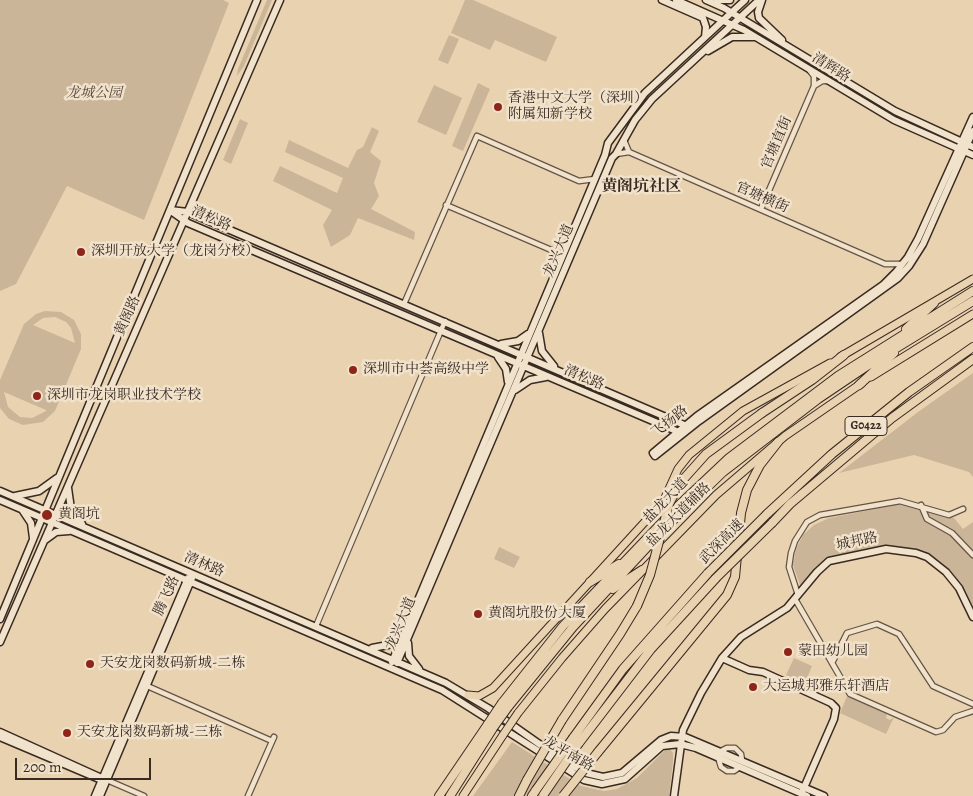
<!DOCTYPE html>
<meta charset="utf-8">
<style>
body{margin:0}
#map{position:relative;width:973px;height:796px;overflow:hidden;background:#e9d2b0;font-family:Alegreya,serif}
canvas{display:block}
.scale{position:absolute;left:15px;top:758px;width:136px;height:22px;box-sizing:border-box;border:2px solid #392a22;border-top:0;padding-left:6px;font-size:15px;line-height:18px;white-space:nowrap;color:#392a22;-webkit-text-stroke:4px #f1e2cc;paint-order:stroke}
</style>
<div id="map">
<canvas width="973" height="796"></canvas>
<div class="scale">200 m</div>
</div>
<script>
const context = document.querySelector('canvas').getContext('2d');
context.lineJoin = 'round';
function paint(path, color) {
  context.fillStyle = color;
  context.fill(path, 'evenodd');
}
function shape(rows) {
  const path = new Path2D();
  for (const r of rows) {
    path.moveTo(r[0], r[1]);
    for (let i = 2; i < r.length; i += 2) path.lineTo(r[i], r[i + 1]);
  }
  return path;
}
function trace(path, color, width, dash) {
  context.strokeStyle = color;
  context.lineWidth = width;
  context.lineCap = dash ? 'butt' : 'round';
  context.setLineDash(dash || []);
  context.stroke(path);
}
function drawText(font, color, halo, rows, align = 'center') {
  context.font = font + ' Alegreya,"Noto Serif SC",serif';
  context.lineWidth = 5;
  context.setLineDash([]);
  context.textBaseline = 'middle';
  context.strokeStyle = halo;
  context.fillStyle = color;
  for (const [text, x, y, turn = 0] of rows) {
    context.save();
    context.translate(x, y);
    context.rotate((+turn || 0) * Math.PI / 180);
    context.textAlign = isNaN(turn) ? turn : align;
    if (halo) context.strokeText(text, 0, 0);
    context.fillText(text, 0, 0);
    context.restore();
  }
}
paint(shape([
 [0,0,223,0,229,3,144,220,67,186,16,284,0,291],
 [267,0,272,0,244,66,237,76,238,69],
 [465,0,473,0,557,37,546,62,495,40,490,50,451,33],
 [449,35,459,39,448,64,438,60],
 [478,83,490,89,463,151,452,146],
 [434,85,462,98,446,135,417,122],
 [240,119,248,123,231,164,223,160],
 [372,127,379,131,370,152,381,161,374,183,379,196,371,209,415,232,414,240,358,218,350,235,331,247,323,225,332,210,273,181,280,166,337,193,343,178,285,152,289,140,348,168,357,150,363,147],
 [45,311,61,312,74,320,81,334,81,349,55,411,43,422,23,425,9,419,0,408,0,380,24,324,36,314],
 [55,317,66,322,71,328,75,343,33,325,43,318],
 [4,392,46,410,46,411,32,418,20,417,8,407],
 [973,373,973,477,969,472,914,455,839,473,918,412],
 [901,504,954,518,963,529,973,522,973,607,955,576,941,565,927,555,913,549,894,546,864,551,817,568,800,585,793,565,796,549,803,535,814,525,829,518],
 [499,547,520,557,514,568,494,559],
 [794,658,812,666,805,683,786,675],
 [847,696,887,714,886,718,890,720,894,717,886,734,840,713],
 [512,742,581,786,604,791,617,789,637,778,665,750,670,749,673,753,673,762,669,796,473,796]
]), '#cbb598');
const street = shape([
 [814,86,822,81,827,81],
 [629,152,885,264,902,264],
 [616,154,629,152,624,140],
 [446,205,563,255],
 [761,209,814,86,814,76,810,71],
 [404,304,477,136,579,181,595,179],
 [921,505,927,519,952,533,973,555],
 [798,595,789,567,791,553,795,541,807,522,820,515,900,501,949,515,963,509],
 [795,599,850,694,936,732,943,730,955,717,973,711],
 [316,626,445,321],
 [832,663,847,633,877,624,899,634,933,686,973,704],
 [145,685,272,741],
 [721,751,727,748,735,748,741,754,742,760],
 [718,757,721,767,727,771,734,771,740,767],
 [107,780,144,796],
 [248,796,274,737]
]);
const secondary = shape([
 [662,0,703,18,706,27,705,37],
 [676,0,744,30,894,120,973,155],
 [706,0,724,8,895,111,973,147],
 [717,0,730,0],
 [762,0,758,12,759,18,782,40],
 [708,51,732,37,754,37],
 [973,117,918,239,908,257,896,272,883,285,697,416,653,453,655,456,699,421,898,278,909,266,923,244,973,131],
 [170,210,188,212,689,427],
 [171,211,188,223,681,433],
 [539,333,542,351,554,366],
 [501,344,518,341,528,334],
 [498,357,506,369,508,382],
 [515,390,530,380,546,377],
 [68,488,71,509,82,524],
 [0,491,446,683,488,708,562,760,586,773,603,777,622,773,661,740,671,736,685,737,824,796],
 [15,496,39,491,57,478],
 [0,500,442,690,584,780,602,784,625,779,662,746,680,744,696,748,807,796],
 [23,511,31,523,33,538],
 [45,540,56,532,69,531],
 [0,619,257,0],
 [0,642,280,0],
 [408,643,409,656,419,669],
 [372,648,388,645,399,637],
 [722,658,749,670,763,672,831,703,836,708,834,719,803,790],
 [392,662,605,155,608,143,645,93,745,0],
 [397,663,612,158,616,154,635,120,652,99,759,0],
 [0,732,106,780],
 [0,737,104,781],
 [95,796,188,578],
 [100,796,192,578],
 [674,796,683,730,701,693,722,658,741,637,787,608,817,572,829,561,886,549,916,553,927,557,946,572,959,588,973,617]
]);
const primary = shape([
 [840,357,973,279],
 [871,377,973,314],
 [468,695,479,696,493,688,663,502,678,469,689,455,743,411,830,363],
 [518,713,562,658,605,609,716,495,785,436,862,383],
 [463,796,503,735]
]);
const highway = shape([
 [906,329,934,303],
 [859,385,894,353],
 [762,413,812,380,844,355],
 [767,514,832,454,909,392,973,347],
 [772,523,790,504,892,418,973,359],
 [590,582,619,564],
 [613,589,642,570],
 [502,703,563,626,675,509,729,458,838,376,973,291],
 [508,707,573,627,663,530,723,472,818,399,867,366,973,301],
 [562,720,620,634,637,606],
 [573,738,623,669,708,573],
 [579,743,651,649,716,578],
 [598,752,727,595,735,577,741,513,747,490,760,465,778,442],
 [439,796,488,724],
 [450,796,493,728],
 [519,796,527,780],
 [532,796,536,790]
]);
trace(street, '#655446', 7);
trace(secondary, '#392a22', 9);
trace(primary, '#392a22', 9);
trace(highway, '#392a22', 10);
trace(street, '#f1e2cc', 4.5);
trace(secondary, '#f1e2cc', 6);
trace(primary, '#e9d2b0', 7);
trace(highway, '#e9d2b0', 8);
const primaryBridge = shape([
 [503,735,518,713]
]);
const highwayBridge = shape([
 [708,573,767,514],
 [716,578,772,523],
 [637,606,650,575,669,504,680,483,706,454,762,413],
 [488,724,502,703],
 [493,728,508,707],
 [527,780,562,720],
 [536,790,573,738],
 [544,794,579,743],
 [563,796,598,752]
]);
trace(primaryBridge, '#392a22', 9, []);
trace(highwayBridge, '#392a22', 10, []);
trace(primaryBridge, '#e9d2b0', 7);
trace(highwayBridge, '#e9d2b0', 8);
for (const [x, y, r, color] of [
 [498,107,5,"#8f2418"],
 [81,252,5,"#8f2418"],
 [353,370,5,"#8f2418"],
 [37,396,5,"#8f2418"],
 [47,515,6,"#8f2418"],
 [478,614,5,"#8f2418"],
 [788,652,5,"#8f2418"],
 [90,664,5,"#8f2418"],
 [753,687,5,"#8f2418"],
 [67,733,5,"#8f2418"]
]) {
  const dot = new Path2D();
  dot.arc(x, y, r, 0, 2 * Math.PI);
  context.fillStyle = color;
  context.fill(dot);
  trace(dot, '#f1e2cc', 2);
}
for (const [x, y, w] of [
 [866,426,42]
]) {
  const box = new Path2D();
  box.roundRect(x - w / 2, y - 9.5, w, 19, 4);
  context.fillStyle = '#f1e2cc';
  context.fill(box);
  trace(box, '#392a22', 1);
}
drawText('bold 12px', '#392a22', null, [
 ["G0422",866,426]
]);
drawText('14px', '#392a22', '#f1e2cc', [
 ["清辉路",831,68,32],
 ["官塘直街",777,143,-67],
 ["官塘横街",762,198,24],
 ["清松路",211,219,24],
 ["龙兴大道",559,251,-67],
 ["黄阁路",128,316,-66],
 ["清松路",584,378,23],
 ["飞扬路",670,422,-39],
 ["盐龙大道",666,501,-46],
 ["盐龙大道辅路",679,515,-45],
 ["武深高速",722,542,-45],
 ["城邦路",857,542,-12],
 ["清林路",204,565,23],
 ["腾飞路",167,596,-65],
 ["龙兴大道",401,624,-67],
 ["龙平南路",568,754,30]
]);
drawText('italic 14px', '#56463a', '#f1e2cc', [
 ["龙城公园",94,94]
]);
drawText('14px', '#392a22', '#f1e2cc', [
 ["香港中文大学（深圳）",508,99],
 ["附属知新学校",508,115],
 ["深圳开放大学（龙岗分校）",91,252],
 ["深圳市中荟高级中学",363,370],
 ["深圳市龙岗职业技术学校",47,396],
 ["黄阁坑",58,515],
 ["黄阁坑股份大厦",488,614],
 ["蒙田幼儿园",798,652],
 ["天安龙岗数码新城-二栋",100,664],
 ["大运城邦雅乐轩酒店",763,687],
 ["天安龙岗数码新城-三栋",77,733]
], 'left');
drawText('bold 16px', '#392a22', '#f1e2cc', [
 ["黄阁坑社区",641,187]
]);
</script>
